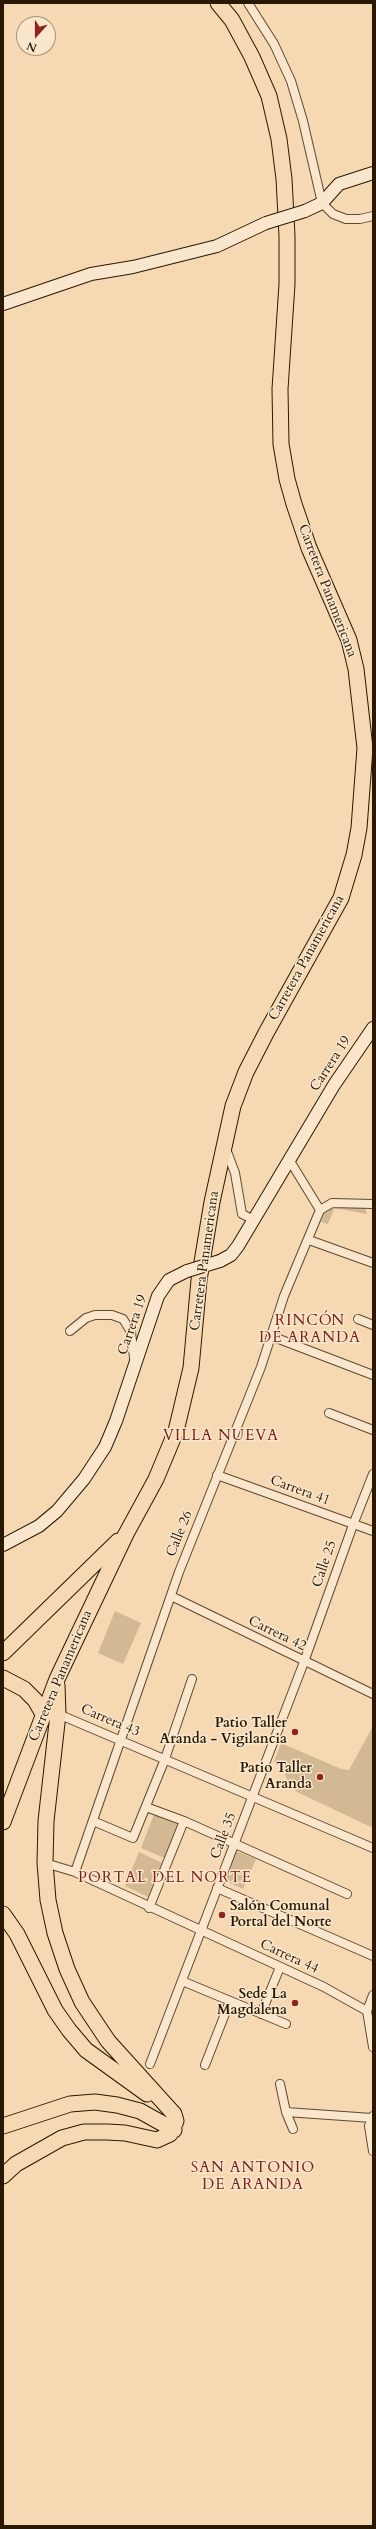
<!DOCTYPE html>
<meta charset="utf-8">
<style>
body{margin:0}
#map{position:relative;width:376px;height:2529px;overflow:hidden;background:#f6d9b2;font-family:Cardo,serif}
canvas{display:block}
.frame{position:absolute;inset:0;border:4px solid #291904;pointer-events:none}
.north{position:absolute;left:16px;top:16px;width:40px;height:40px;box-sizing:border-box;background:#f9e6cd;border:1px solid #a6947d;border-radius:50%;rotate:201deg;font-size:11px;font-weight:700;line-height:16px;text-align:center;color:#291904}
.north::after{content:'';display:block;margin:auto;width:14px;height:18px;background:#8f2418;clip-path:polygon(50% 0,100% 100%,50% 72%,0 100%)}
</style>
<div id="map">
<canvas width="376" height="2529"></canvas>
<div class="frame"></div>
<div class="north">N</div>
</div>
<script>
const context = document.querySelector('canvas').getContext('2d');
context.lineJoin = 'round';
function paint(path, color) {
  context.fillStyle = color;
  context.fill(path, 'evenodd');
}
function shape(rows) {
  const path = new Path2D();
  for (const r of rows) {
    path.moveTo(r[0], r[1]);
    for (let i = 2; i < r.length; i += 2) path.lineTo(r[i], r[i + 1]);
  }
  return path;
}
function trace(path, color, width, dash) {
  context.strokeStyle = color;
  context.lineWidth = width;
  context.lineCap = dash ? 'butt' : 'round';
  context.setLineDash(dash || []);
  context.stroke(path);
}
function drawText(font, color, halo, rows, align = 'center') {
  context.font = font + ' Cardo,serif';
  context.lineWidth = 3;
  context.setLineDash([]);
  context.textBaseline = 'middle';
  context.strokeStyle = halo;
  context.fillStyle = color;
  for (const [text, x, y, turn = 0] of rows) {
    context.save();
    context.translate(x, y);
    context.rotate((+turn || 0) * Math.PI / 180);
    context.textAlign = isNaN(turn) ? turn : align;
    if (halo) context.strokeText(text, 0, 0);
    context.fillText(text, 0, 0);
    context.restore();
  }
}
paint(shape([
 [364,1204,367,1214,334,1208,337,1207],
 [326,1208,334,1209,328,1224,321,1222],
 [115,1611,141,1623,123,1664,98,1653],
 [373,1726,373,1828,297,1792,290,1785,282,1768,274,1762,281,1743,341,1769,349,1770],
 [155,1812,182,1822,167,1859,141,1848],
 [236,1851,256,1859,243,1889,223,1880],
 [139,1852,162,1863,148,1897,125,1886]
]), '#d3b894');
const street = shape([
 [248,3,274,44,291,81,303,121,322,203,333,214,346,219,360,219,373,216],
 [226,1149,235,1173,242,1214,254,1220],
 [290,1161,320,1210],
 [309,1240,373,1263],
 [358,1319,373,1325],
 [70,1331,86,1318,95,1315,112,1315,123,1319,131,1332,134,1358],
 [271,1336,373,1375],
 [329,1413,373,1430],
 [217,1475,373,1531],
 [171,1596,373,1694],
 [58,1714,373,1848],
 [146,1807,184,1821,347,1894],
 [93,1821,133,1838,165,1759,192,1679],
 [45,1863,75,1872,324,1987,367,2011],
 [75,1872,179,1572,261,1367,284,1296,320,1210,332,1203,373,1204],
 [217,1888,373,1956],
 [149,1908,184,1821],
 [182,1981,286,2024],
 [367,2011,373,2047],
 [367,2011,373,1995],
 [261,2014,280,1967],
 [150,2064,304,1662,353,1525,373,1474],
 [205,2065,230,2001],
 [280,2084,286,2112,293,2129],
 [286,2112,372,2118],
 [373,2116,369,2126,373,2151]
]);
const secondary = shape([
 [305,211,322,203,339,184,373,173],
 [3,304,91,274,133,267,217,246,266,223],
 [220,1261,231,1255,238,1246,334,1085,373,1028],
 [3,1545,39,1526,57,1511,84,1479,105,1447,116,1421,158,1296,169,1280,187,1271]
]);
const highway = shape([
 [3,1653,118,1541],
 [3,1678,24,1689,35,1700,43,1714],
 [3,1822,57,1679,126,1534,156,1479,176,1431,191,1368,199,1280,212,1202,233,1106,246,1072,266,1033,341,898,354,855,359,828,365,748,356,669,349,640,309,548,294,504,287,479,281,444,280,389,287,284,287,236,284,179,279,139,269,96,252,57,232,20,218,3],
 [3,1914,17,1934,55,2010,69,2030,86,2050,147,2094],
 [3,2126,70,2104,95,2102,117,2105,140,2111,174,2130],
 [3,2176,16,2164,62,2138,84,2132,107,2132,125,2133,157,2140,170,2134,176,2121,174,2114,108,2041,82,2002,67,1969,55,1933,48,1900,45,1863,46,1821,58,1714,57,1685]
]);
trace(street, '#5c4930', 10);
trace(secondary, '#291904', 14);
trace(highway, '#291904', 17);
trace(street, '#f9e6cd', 8);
trace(secondary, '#f9e6cd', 12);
trace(highway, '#f6d9b2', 15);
const secondaryBridge = shape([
 [266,223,305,211],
 [187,1271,220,1261]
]);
trace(secondaryBridge, '#291904', 14, []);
trace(secondaryBridge, '#f9e6cd', 12);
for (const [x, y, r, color] of [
 [295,1732,4,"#8f2418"],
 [320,1777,4,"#8f2418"],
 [222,1915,4,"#8f2418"],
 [295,2003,4,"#8f2418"]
]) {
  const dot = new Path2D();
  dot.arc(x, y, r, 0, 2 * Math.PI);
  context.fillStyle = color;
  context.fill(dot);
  trace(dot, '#f9e6cd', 1.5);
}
drawText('14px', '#291904', '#f9e6cd', [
 ["Carretera Panamericana",327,591,69],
 ["Carretera Panamericana",307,958,-61],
 ["Carrera 19",331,1064,-57],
 ["Carretera Panamericana",205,1261,-82],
 ["Carrera 19",133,1325,-71],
 ["Carrera 41",300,1491,20],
 ["Calle 26",180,1534,-68],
 ["Calle 25",325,1564,-71],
 ["Carrera 42",277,1634,26],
 ["Carretera Panamericana",61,1676,-67],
 ["Carrera 43",110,1721,23],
 ["Calle 35",224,1836,-69],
 ["Carrera 44",289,1957,25]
]);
drawText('bold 14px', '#291904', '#f9e6cd', [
 ["Patio Taller",287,1724],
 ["Aranda - Vigilancia",287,1740],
 ["Patio Taller",312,1769],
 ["Aranda",312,1785],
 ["Salón Comunal",230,1907,"left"],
 ["Portal del Norte",230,1923,"left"],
 ["Sede La",287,1995],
 ["Magdalena",287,2011]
], 'right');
context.letterSpacing = '1px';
drawText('15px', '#7a1f14', '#f9e6cd', [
 ["RINCÓN",310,1322],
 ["DE ARANDA",310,1339],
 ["VILLA NUEVA",221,1437],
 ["PORTAL DEL NORTE",165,1879],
 ["SAN ANTONIO",253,2169],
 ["DE ARANDA",253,2186]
]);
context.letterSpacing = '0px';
</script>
